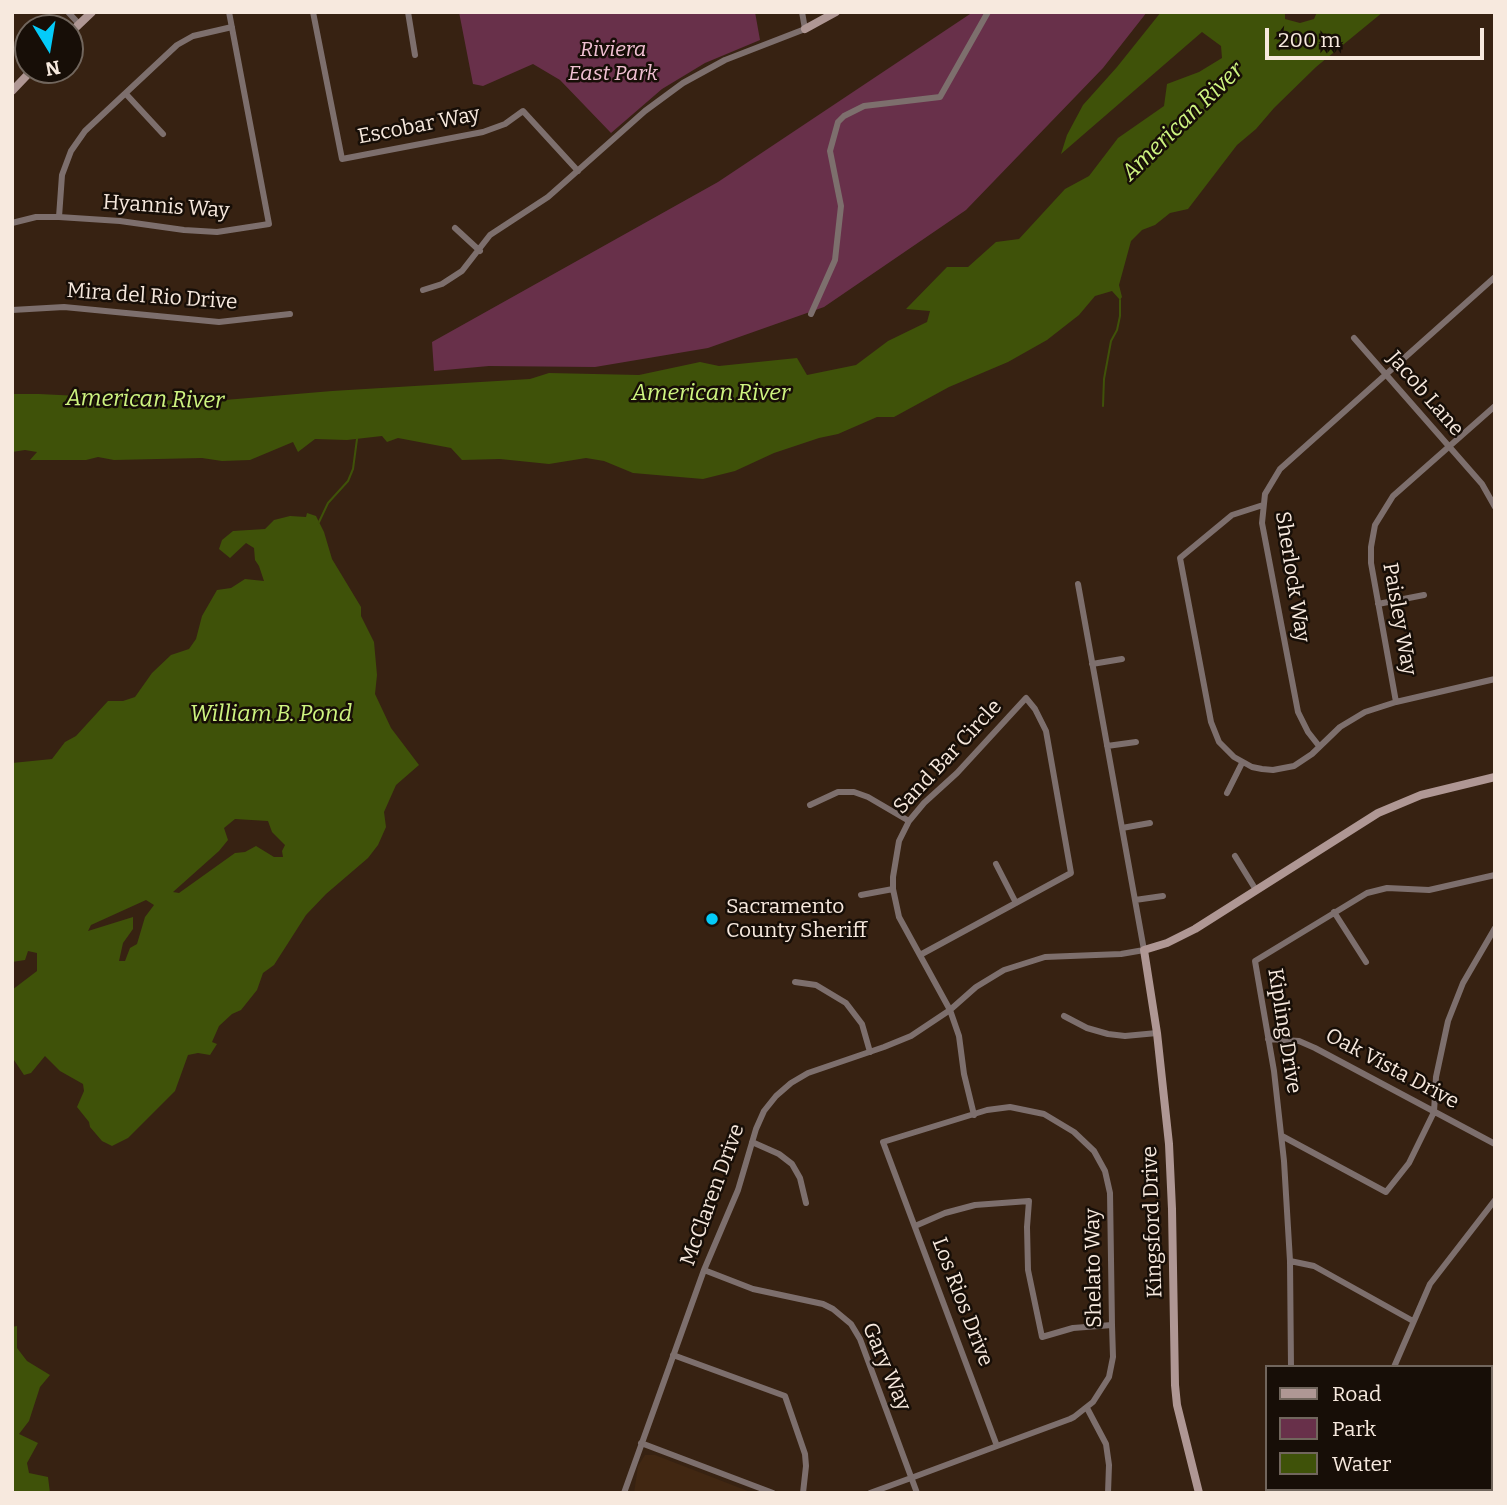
<!DOCTYPE html>
<style>
body{margin:0}
#map{position:relative;width:1507px;height:1505px;overflow:hidden;background:#372212;font-family:Bitter,serif}
canvas{display:block}
.frame{position:absolute;inset:0;border:14px solid #f7e9de;pointer-events:none}
.legend{position:absolute;left:1265px;top:1365px;width:228px;height:126px;box-sizing:border-box;background:#170e07;border:2px solid #71665d;margin:0;padding:9px 12px;list-style:none;font-size:21px;color:#f7e9de}
.legend li{display:flex;align-items:center;gap:14px;height:35px}
.legend b{width:35px;border:2px solid #71665d}
.north{position:absolute;left:14px;top:14px;width:70px;height:70px;box-sizing:border-box;background:#170e07;border:2px solid #71665d;border-radius:50%;rotate:169deg;font-size:19px;font-weight:700;line-height:28px;text-align:center;color:#f7e9de}
.north::after{content:'';display:block;margin:auto;width:24px;height:32px;background:#04cbf9;clip-path:polygon(50% 0,100% 100%,50% 72%,0 100%)}
.scale{position:absolute;left:1265px;top:28px;width:219px;height:32px;box-sizing:border-box;border:4px solid #f7e9de;border-top:0;padding-left:9px;font-size:21px;line-height:24px;white-space:nowrap;color:#f7e9de;-webkit-text-stroke:5px #170e07;paint-order:stroke}
</style>
<div id="map">
<canvas width="1507" height="1505"></canvas>
<div class="frame"></div>
<ul class="legend">
<li><b style="height:9px;background:#af9794"></b>Road</li>
<li><b style="height:19px;background:#68304a"></b>Park</li>
<li><b style="height:19px;background:#3f5209"></b>Water</li>
</ul>
<div class="north">N</div>
<div class="scale">200 m</div>
</div>
<script>
const context = document.querySelector('canvas').getContext('2d');
context.lineJoin = 'round';
function paint(path, color) {
  context.fillStyle = color;
  context.fill(path, 'evenodd');
}
function shape(rows) {
  const path = new Path2D();
  for (const r of rows) {
    path.moveTo(r[0], r[1]);
    for (let i = 2; i < r.length; i += 2) path.lineTo(r[i], r[i + 1]);
  }
  return path;
}
function trace(path, color, width, dash) {
  context.strokeStyle = color;
  context.lineWidth = width;
  context.lineCap = dash ? 'butt' : 'round';
  context.setLineDash(dash || []);
  context.stroke(path);
}
function drawText(font, color, halo, rows, align = 'center') {
  context.font = font + ' Bitter,serif';
  context.lineWidth = 5;
  context.setLineDash([]);
  context.textBaseline = 'middle';
  context.strokeStyle = halo;
  context.fillStyle = color;
  for (const [text, x, y, turn = 0] of rows) {
    context.save();
    context.translate(x, y);
    context.rotate((+turn || 0) * Math.PI / 180);
    context.textAlign = isNaN(turn) ? turn : align;
    if (halo) context.strokeText(text, 0, 0);
    context.fillText(text, 0, 0);
    context.restore();
  }
}
paint(shape([
 [645,1455,655,1455,753,1493,634,1493,638,1466]
]), '#412712');
paint(shape([
 [459,12,755,12,760,40,705,63,662,89,611,133,560,80,533,64,483,86,473,84],
 [973,12,1147,12,1103,68,966,210,824,307,708,348,595,367,489,366,434,371,432,342,718,182]
]), '#68304a');
paint(shape([
 [1161,12,1285,12,1285,19,1300,23,1314,19,1317,12,1383,12,1316,67,1274,108,1256,129,1237,145,1188,209,1170,213,1155,225,1142,230,1131,241,1119,285,1122,297,1120,300,1112,291,1095,296,1079,315,1047,340,1008,362,949,387,894,417,877,417,838,434,819,438,774,453,735,471,703,479,633,473,604,461,586,458,549,464,500,459,462,460,451,448,398,438,387,442,382,436,347,440,315,439,298,452,293,442,250,460,222,461,202,458,114,460,98,457,86,460,30,460,37,452,25,450,12,452,12,394,39,394,201,402,332,391,530,379,549,373,639,375,700,362,719,366,797,358,807,375,856,365,888,341,927,322,930,311,906,309,947,267,968,267,996,242,1019,239,1065,189,1089,176,1118,138,1164,106,1167,84,1199,72,1222,58,1221,46,1202,32,1061,154,1067,135,1083,105,1117,67],
 [307,513,316,516,324,532,332,559,361,607,361,616,374,642,377,675,375,694,391,728,419,765,396,785,384,812,386,827,378,845,368,858,326,894,306,915,274,965,263,973,257,990,241,1010,232,1014,219,1026,212,1042,217,1044,210,1055,198,1053,188,1055,175,1091,128,1138,112,1146,102,1141,90,1127,89,1122,77,1107,84,1091,83,1084,60,1071,45,1056,31,1073,24,1075,12,1057,14,1026,12,1023,12,990,37,971,37,953,28,951,25,960,12,962,12,763,52,759,65,742,76,736,108,701,123,701,135,697,152,673,171,655,189,649,196,639,202,616,217,590,231,588,245,579,264,581,259,566,255,560,254,548,246,543,230,558,219,549,222,540,233,531,265,529,274,520,290,516,306,517],
 [235,819,268,821,272,832,285,845,282,851,283,857,274,857,256,846,245,852,235,853,179,893,173,892,219,851,228,840,224,828],
 [146,900,154,905,145,917,137,944,130,948,125,961,119,961,123,943,133,929,133,917,88,931,91,925],
 [17,1326,17,1348,27,1361,50,1375,40,1387,29,1421,19,1434,38,1443,27,1463,29,1473,48,1477,50,1493,12,1493,12,1327]
]), '#3f5209');
trace(shape([
 [1103,406,1104,379,1111,341,1117,330,1120,316,1120,300],
 [319,522,328,503,348,481,353,469,357,439]
]), '#3f5209', 2);
trace(shape([
 [68,12,79,24],
 [313,12,342,159,483,132,505,124,523,111,578,171],
 [408,12,415,55],
 [126,94,163,134],
 [59,217,62,175,71,151,85,131,177,45,193,36,232,27],
 [12,223,36,217,59,217,120,221,184,230,217,232,269,224,229,12],
 [455,228,480,251],
 [423,290,442,284,462,271,490,235,548,197,645,111,683,83,725,60,805,29,802,12],
 [12,310,64,307,219,322,290,314],
 [811,314,835,260,841,206,830,151,838,122,844,116,864,106,940,97,988,12],
 [1354,338,1482,484,1495,507],
 [1263,505,1232,515,1180,558,1211,722,1219,742,1234,757,1252,767,1262,769,1273,770,1294,766,1312,754,1340,727,1365,712,1396,702,1495,679],
 [1378,604,1424,595],
 [1092,664,1122,659],
 [1396,702,1371,563,1371,547,1375,525,1393,496,1495,406],
 [1107,746,1136,742],
 [1319,746,1308,732,1298,712,1262,523,1265,494,1280,469,1495,277],
 [1227,793,1242,763],
 [810,805,838,792,854,792,868,797,909,821],
 [1122,828,1150,823],
 [1235,856,1256,890],
 [996,864,1016,903],
 [861,895,893,889],
 [1135,900,1163,896],
 [1334,912,1366,962],
 [920,955,1071,873,1046,731,1035,709,1026,698,957,773,924,803,909,821,899,841,893,877,893,889,899,917,950,1010,959,1036,964,1074,974,1115],
 [795,982,816,985,846,1003,862,1024,870,1052],
 [1064,1016,1087,1028,1108,1034,1125,1036,1157,1033],
 [1268,1039,1299,1041,1315,1048,1495,1144],
 [1282,1136,1386,1192,1409,1163,1434,1112,1436,1077,1448,1021,1463,983,1495,928],
 [752,1142,779,1154,792,1164,800,1178,806,1203],
 [915,1226,945,1213,975,1205,1029,1201,1027,1227,1028,1270,1042,1337,1073,1328,1112,1325],
 [1290,1261,1314,1266,1413,1321],
 [704,1270,753,1289,823,1304,833,1309,851,1324,860,1339,917,1493],
 [673,1355,785,1396,805,1454,806,1466,803,1493],
 [1291,1367,1290,1261,1284,1161,1274,1071,1255,961,1367,893,1387,888,1429,890,1495,875],
 [1394,1367,1430,1284,1495,1200],
 [1087,1408,1106,1444,1109,1465,1108,1493],
 [641,1443,773,1493],
 [1491,1452,1495,1447],
 [1482,1489,1482,1493],
 [624,1493,704,1270,738,1190,756,1129,764,1111,776,1096,791,1083,808,1073,884,1047,911,1036,950,1010,976,987,1004,970,1045,957,1121,954,1144,950,1078,584],
 [870,1493,911,1478,997,1446,1070,1419,1074,1417,1093,1402,1109,1377,1113,1357,1112,1325,1110,1193,1105,1171,1094,1151,1074,1132,1044,1114,1010,1107,987,1110,883,1142,997,1446],
 [1349,1493,1350,1489]
]), '#7d6f6d', 6);
trace(shape([
 [805,29,836,12],
 [70,33,92,12],
 [12,91,32,70],
 [1199,1493,1177,1405,1175,1385,1172,1209,1169,1144,1157,1033,1144,950,1167,943,1195,929,1378,813,1421,795,1495,777]
]), '#af9794', 8);
for (const [x, y, r, color] of [
 [712,919,7,"#04cbf9"]
]) {
  const dot = new Path2D();
  dot.arc(x, y, r, 0, 2 * Math.PI);
  context.fillStyle = color;
  context.fill(dot);
  trace(dot, '#170e07', 2.5);
}
drawText('italic 21px', '#f1c1d3', '#170e07', [
 ["Riviera",613,50],
 ["East Park",613,74]
]);
drawText('21px', '#f7e9de', '#170e07', [
 ["Escobar Way",419,126,-11],
 ["Hyannis Way",166,207,4],
 ["Mira del Rio Drive",152,297,4],
 ["Jacob Lane",1425,394,49],
 ["Sherlock Way",1292,577,81],
 ["Paisley Way",1399,619,80],
 ["Sand Bar Circle",948,757,-47],
 ["Kipling Drive",1284,1031,81],
 ["Oak Vista Drive",1392,1069,28],
 ["McClaren Drive",713,1195,-70],
 ["Kingsford Drive",1153,1222,-92],
 ["Shelato Way",1094,1268,-91],
 ["Los Rios Drive",962,1302,69],
 ["Gary Way",886,1367,67]
]);
drawText('21px', '#f7e9de', '#170e07', [
 ["Sacramento",726,907],
 ["County Sheriff",726,931]
], 'left');
drawText('italic 23px', '#cef480', '#170e07', [
 ["American River",1183,122,-44],
 ["American River",711,394],
 ["American River",145,400,1],
 ["William B. Pond",271,715]
]);
</script>
